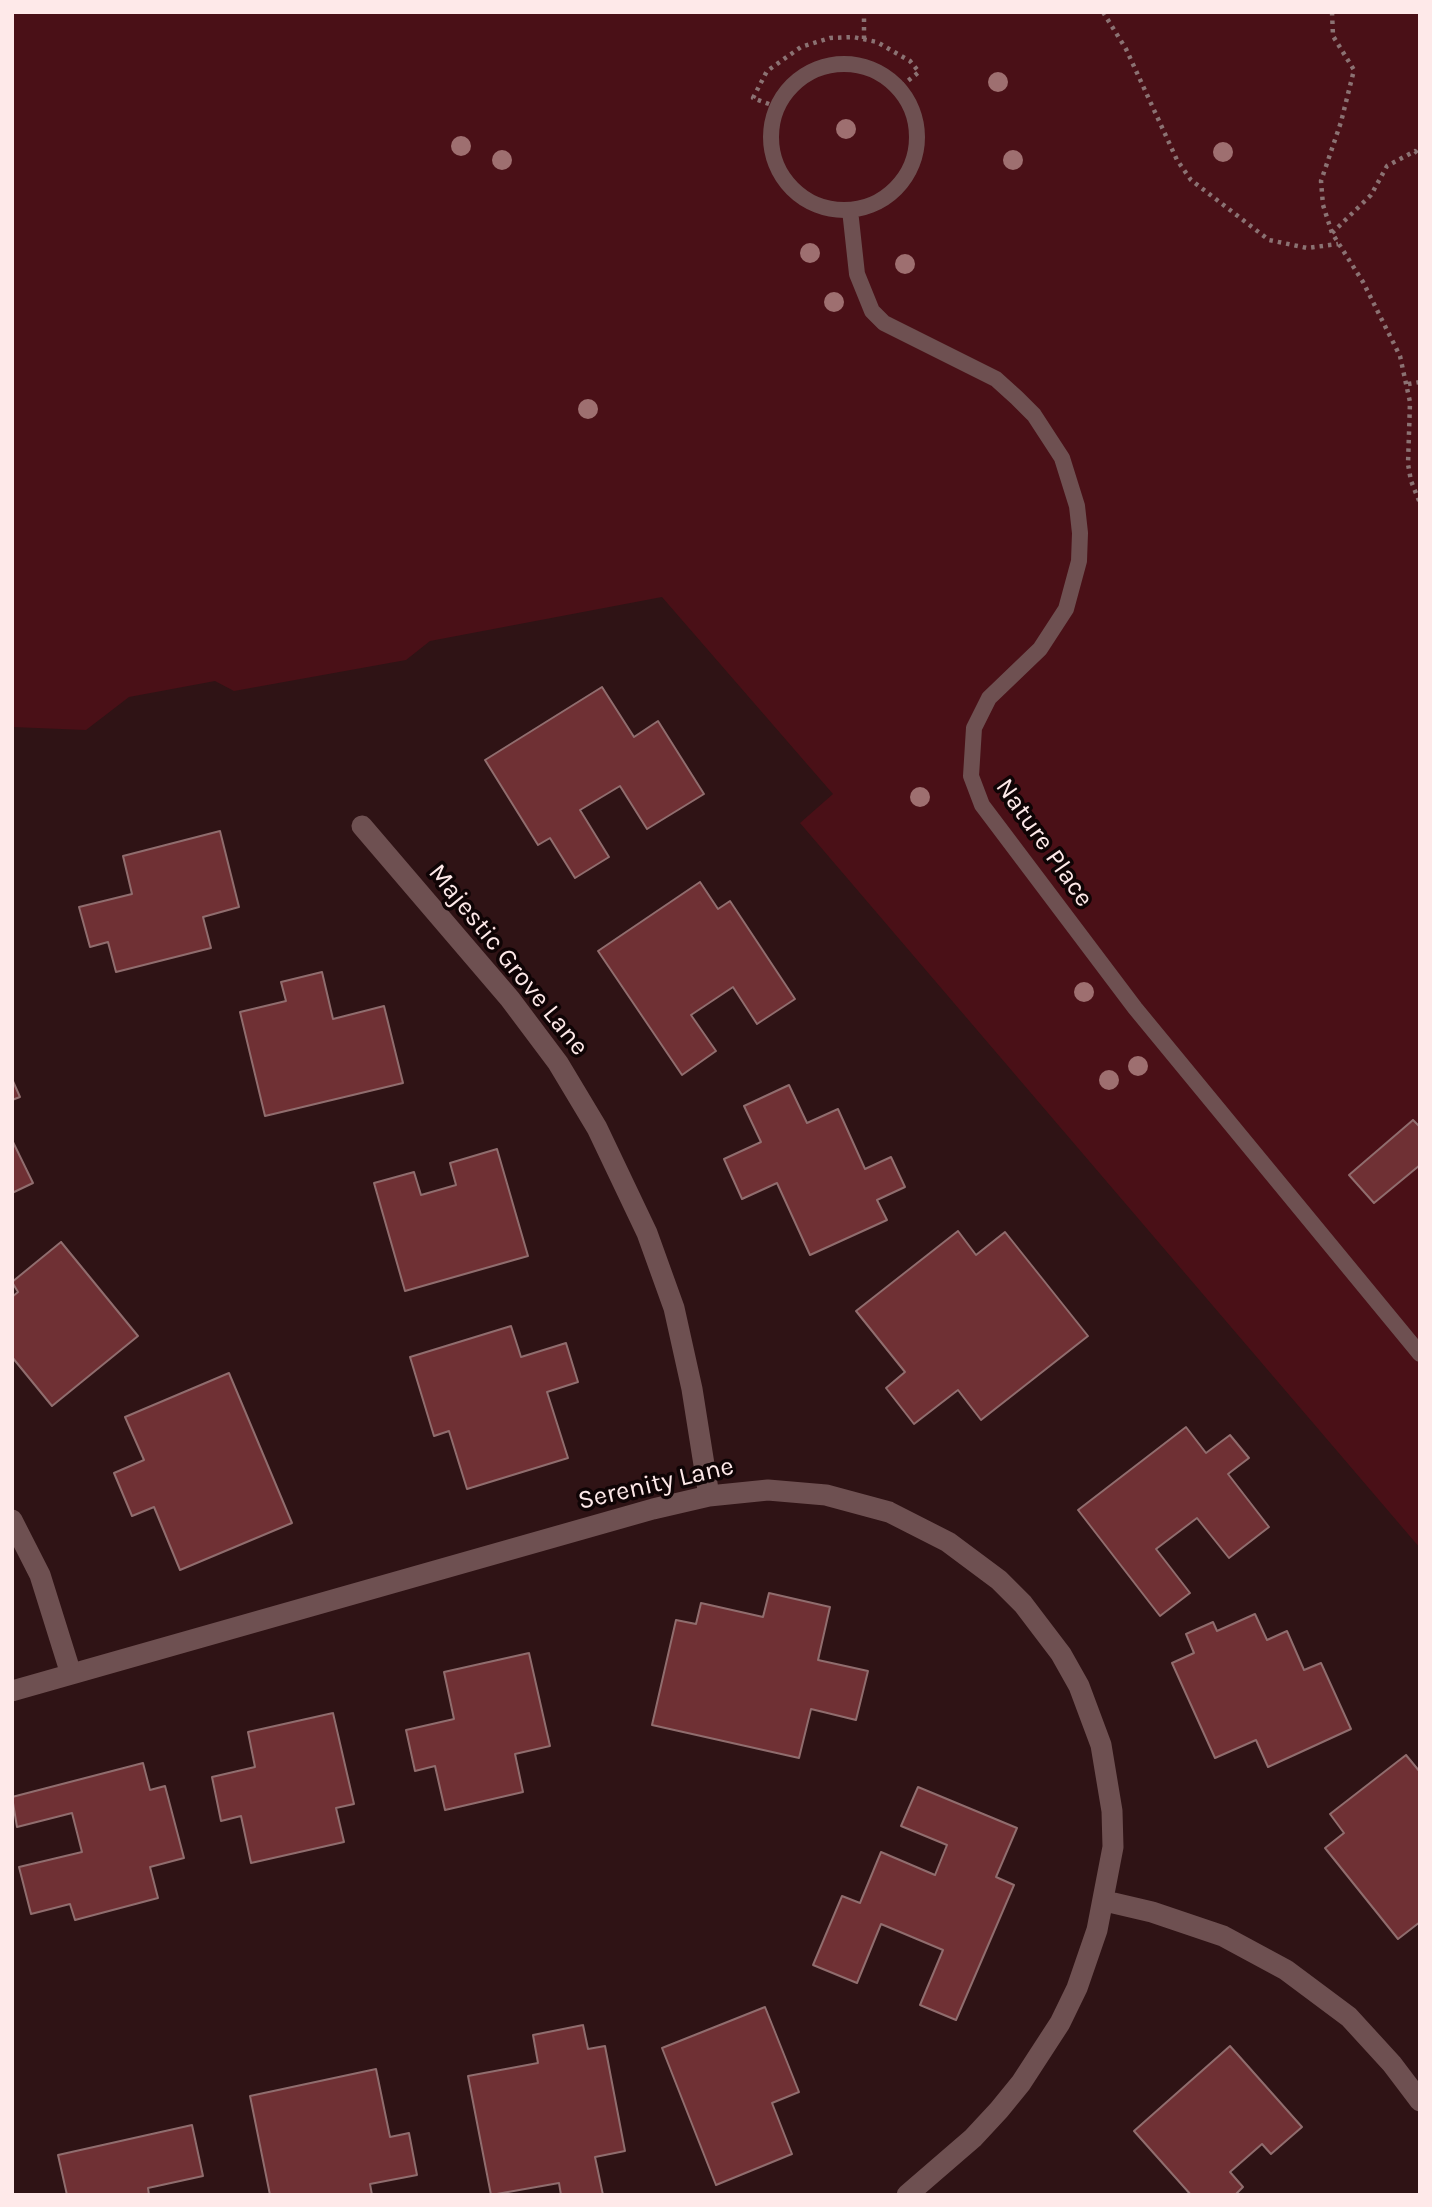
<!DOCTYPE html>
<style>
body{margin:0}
#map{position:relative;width:1432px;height:2207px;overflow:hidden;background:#2f1315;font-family:Karla,sans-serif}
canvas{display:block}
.frame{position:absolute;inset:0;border:14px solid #fee9e9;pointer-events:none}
</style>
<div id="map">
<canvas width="1432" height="2207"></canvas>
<div class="frame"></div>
</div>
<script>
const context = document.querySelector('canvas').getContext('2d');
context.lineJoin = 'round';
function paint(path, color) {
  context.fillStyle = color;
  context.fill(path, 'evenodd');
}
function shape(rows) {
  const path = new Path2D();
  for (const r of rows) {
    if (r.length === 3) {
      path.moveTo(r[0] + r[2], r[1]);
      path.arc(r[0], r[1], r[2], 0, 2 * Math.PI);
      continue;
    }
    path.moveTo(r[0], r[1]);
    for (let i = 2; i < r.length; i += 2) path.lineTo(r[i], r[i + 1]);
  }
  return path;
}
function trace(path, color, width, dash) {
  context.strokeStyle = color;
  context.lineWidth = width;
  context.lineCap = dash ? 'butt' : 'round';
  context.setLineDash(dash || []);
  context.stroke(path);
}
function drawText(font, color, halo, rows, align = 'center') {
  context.font = font + ' Karla,sans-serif';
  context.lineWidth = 7;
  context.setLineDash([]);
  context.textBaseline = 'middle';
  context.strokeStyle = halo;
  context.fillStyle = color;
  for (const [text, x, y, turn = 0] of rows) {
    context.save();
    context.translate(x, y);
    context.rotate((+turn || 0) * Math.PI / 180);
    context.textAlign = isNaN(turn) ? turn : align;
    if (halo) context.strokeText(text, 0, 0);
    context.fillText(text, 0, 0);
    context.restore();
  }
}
paint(shape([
 [12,12,1420,12,1420,1548,800,823,833,794,662,597,430,641,406,660,234,691,215,681,129,697,86,730,12,727]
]), '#4a1017');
const building = shape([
 [602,687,634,737,658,721,704,794,647,829,620,786,580,810,609,857,575,878,550,838,538,845,485,760,602,687],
 [220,831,239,907,203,917,211,948,116,972,108,942,90,947,79,907,132,894,123,856,220,831],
 [700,882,718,909,730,901,795,999,757,1024,733,987,691,1015,716,1051,682,1075,598,951,700,882],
 [322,972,333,1019,384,1006,403,1083,265,1116,240,1012,286,1001,281,982,322,972],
 [12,1079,20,1097,12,1100,12,1079],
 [789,1085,807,1123,838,1109,865,1169,891,1157,905,1187,877,1200,887,1220,810,1255,777,1183,742,1199,724,1159,761,1142,744,1106,789,1085],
 [1413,1120,1420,1127,1420,1165,1374,1203,1349,1175,1413,1120],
 [12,1140,33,1183,12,1193,12,1140],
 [497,1149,528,1256,405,1291,374,1183,414,1172,421,1195,456,1185,450,1163,497,1149],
 [958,1231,976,1255,1005,1232,1088,1336,981,1420,958,1390,914,1424,886,1388,905,1372,856,1311,958,1231],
 [61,1242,138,1336,52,1406,12,1357,12,1297,18,1292,12,1282,61,1242],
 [511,1326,521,1357,566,1343,578,1382,547,1392,568,1458,467,1489,449,1431,434,1436,410,1357,511,1326],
 [229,1373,292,1523,180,1570,154,1507,132,1516,114,1473,144,1460,125,1417,229,1373],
 [1186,1427,1206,1453,1230,1435,1249,1458,1228,1474,1269,1527,1229,1558,1197,1518,1156,1549,1190,1593,1160,1616,1078,1510,1186,1427],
 [769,1593,830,1607,818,1660,868,1671,856,1720,811,1709,799,1758,652,1725,676,1620,696,1624,701,1603,763,1617,769,1593],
 [1255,1614,1267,1640,1287,1631,1304,1670,1321,1663,1351,1729,1268,1767,1256,1740,1215,1758,1172,1663,1194,1653,1186,1634,1213,1622,1217,1631,1255,1614],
 [529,1653,550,1746,515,1754,523,1792,445,1810,435,1766,415,1771,406,1730,454,1719,444,1672,529,1653],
 [333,1713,354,1804,336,1808,344,1842,251,1863,241,1816,221,1821,212,1777,255,1767,248,1732,333,1713],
 [1406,1755,1420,1772,1420,1922,1398,1939,1325,1848,1344,1833,1330,1814,1406,1755],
 [143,1763,150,1790,165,1786,184,1858,150,1867,158,1898,75,1920,70,1904,31,1914,19,1867,82,1852,72,1813,17,1827,12,1797,143,1763],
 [918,1787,1017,1828,996,1877,1014,1885,956,2020,920,2005,943,1950,881,1924,857,1983,813,1965,842,1896,860,1903,881,1852,935,1875,947,1845,901,1826,918,1787],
 [765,2007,799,2092,772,2103,792,2154,716,2185,662,2048,765,2007],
 [583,2025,588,2049,605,2046,625,2151,595,2157,603,2195,561,2195,559,2183,491,2195,468,2076,538,2063,533,2035,583,2025],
 [1230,2046,1302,2127,1271,2154,1262,2144,1230,2172,1243,2187,1235,2195,1191,2195,1134,2131,1230,2046],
 [376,2069,390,2137,409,2133,417,2175,370,2184,372,2195,270,2195,250,2096,376,2069],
 [192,2125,203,2176,148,2188,149,2195,67,2195,58,2155,192,2125]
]);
paint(building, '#6f3034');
trace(building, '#906d6e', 2);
trace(shape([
 [1103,12,1126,49,1177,160,1191,180,1269,240,1307,248,1338,244],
 [1332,12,1333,36,1354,70,1341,122,1321,181,1323,205,1332,233,1363,282,1400,356,1410,402,1408,464,1411,481,1420,503],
 [864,39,864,12],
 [777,107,753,98,767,71,801,47,830,38,853,37,877,42,910,61,919,72,899,88],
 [1332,233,1371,195,1387,166,1415,151,1420,156],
 [1408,384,1420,382]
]), '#8b7273', 4.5, [3.5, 5]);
trace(shape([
 [844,137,73],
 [850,210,857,274,872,311,884,323,996,379,1017,398,1034,415,1062,458,1077,506,1080,533,1079,561,1066,609,1040,649,989,698,974,728,971,776,982,805,1135,1008,1420,1354]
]), '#6e5051', 16);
trace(shape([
 [362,826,510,999,558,1063,597,1128,647,1233,674,1308,692,1389,709,1496],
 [12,1520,40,1575,71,1674],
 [12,1691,653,1509,709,1496,768,1490,826,1495,889,1512,948,1542,999,1580,1023,1604,1061,1654,1079,1686,1101,1745,1112,1811,1113,1847,1097,1930,1077,1988,1060,2023,1021,2083,999,2110,973,2138,907,2195],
 [1105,1901,1152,1912,1223,1936,1286,1970,1349,2017,1392,2064,1420,2101]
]), '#6e5051', 21);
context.fillStyle = '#9e6f70';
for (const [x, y] of [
 [998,82],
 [846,129],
 [461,146],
 [1223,152],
 [502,160],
 [1013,160],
 [810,253],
 [905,264],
 [834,302],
 [588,409],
 [920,797],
 [1084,992],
 [1138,1066],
 [1109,1080]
]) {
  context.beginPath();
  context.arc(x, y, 10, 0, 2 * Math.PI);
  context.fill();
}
drawText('26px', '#fee9e9', '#0f0405', [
 ["Nature Place",1044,843,55],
 ["Majestic Grove Lane",508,960,51],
 ["Serenity Lane",656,1484,-13]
]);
</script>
